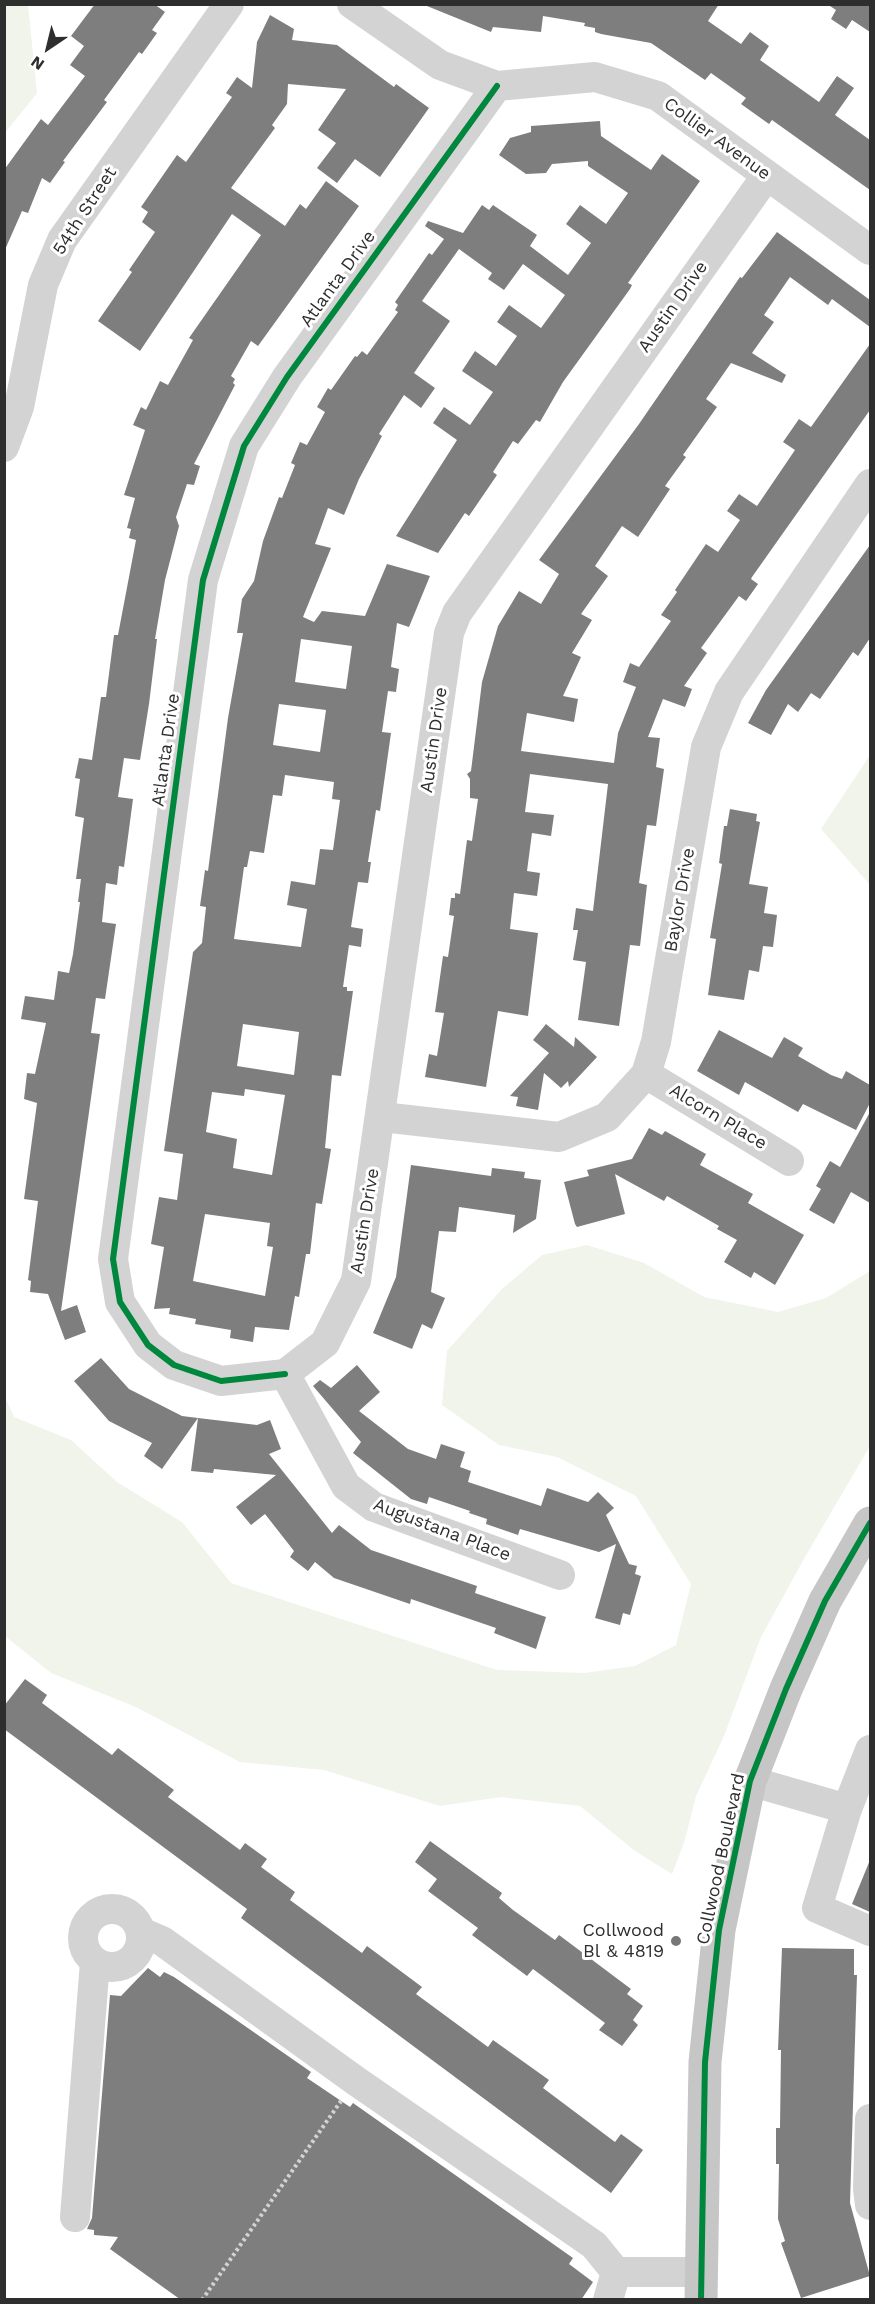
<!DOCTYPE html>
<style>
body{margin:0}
#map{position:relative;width:875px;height:2304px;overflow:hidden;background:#fff;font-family:"Work Sans",sans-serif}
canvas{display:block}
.frame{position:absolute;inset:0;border:6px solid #2e2e2e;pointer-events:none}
.north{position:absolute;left:18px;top:18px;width:60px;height:60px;-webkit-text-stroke:4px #fff;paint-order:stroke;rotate:215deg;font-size:16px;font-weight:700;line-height:24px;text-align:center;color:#2e2e2e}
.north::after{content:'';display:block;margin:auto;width:21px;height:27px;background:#2e2e2e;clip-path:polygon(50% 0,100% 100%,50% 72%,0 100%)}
</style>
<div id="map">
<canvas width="875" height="2304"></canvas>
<div class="frame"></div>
<div class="north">N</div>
</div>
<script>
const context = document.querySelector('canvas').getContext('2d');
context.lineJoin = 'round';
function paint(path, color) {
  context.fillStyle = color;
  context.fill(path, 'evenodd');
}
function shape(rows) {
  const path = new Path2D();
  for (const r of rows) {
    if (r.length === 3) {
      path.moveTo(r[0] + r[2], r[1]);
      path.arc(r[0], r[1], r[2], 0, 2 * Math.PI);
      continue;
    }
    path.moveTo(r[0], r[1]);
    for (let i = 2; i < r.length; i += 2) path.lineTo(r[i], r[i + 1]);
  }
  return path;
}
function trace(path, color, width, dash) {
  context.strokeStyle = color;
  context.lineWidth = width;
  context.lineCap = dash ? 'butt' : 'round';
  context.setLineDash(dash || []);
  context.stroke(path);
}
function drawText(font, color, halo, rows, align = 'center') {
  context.font = font + ' "Work Sans",sans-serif';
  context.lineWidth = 6;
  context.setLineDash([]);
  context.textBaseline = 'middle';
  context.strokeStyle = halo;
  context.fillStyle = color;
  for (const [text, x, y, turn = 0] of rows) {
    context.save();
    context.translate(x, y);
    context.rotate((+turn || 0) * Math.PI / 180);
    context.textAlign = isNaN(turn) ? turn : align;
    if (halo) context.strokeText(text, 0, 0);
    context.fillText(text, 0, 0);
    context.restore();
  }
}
paint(shape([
 [5,4,28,5,37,93,5,133],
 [870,755,870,885,821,829],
 [587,1245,644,1263,704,1297,778,1312,826,1298,870,1271,870,1446,805,1557,761,1637,724,1736,696,1796,684,1843,672,1874,635,1851,580,1806,501,1797,440,1806,324,1770,240,1762,136,1707,51,1673,5,1636,5,1397,14,1417,71,1440,117,1482,182,1522,231,1583,497,1670,584,1673,635,1666,676,1645,691,1584,636,1496,557,1457,499,1445,442,1405,447,1351,502,1289,542,1255]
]), '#f0f4eb');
paint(shape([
 [95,4,154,4,165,12,152,30,157,33,142,54,139,52,104,100,107,102,63,161,65,162,50,183,42,178,28,213,22,211,4,252,4,170,41,119,48,125,85,76,70,65,84,46,71,36],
 [422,4,719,4,708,21,741,44,750,32,769,46,760,60,819,102,837,76,854,88,835,115,870,140,870,190,772,120,769,124,741,104,746,98,711,73,705,80,651,43,601,34,595,32,595,28,584,26,585,23,543,16,541,32,493,27,491,32],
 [827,4,870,4,870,32,852,20,846,29,831,19,836,10],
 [270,15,294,29,292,40,337,45,394,87,396,84,429,108,380,177,355,159,337,183,317,168,336,143,318,130,346,89,288,84,287,104,272,125,275,128,231,188,285,226,300,204,306,209,326,181,359,206,258,346,251,341,231,376,235,379,233,383,235,385,194,464,200,466,194,485,187,484,176,517,179,526,165,580,155,639,157,639,149,704,140,760,124,758,118,797,133,799,124,867,119,866,117,885,106,883,102,922,116,924,105,999,96,998,91,1033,100,1034,61,1311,77,1305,86,1332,65,1340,48,1294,30,1292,31,1281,28,1280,38,1201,24,1199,37,1103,24,1099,27,1073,35,1074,46,1023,21,1019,25,996,54,1000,58,971,69,973,73,954,80,902,78,902,81,879,76,879,84,818,75,816,80,779,75,778,79,758,92,760,101,697,106,697,114,635,118,635,136,540,129,538,131,529,127,528,135,498,124,495,145,430,133,425,141,407,146,410,160,381,168,385,193,340,189,338,261,235,232,214,140,351,98,321,132,272,129,270,155,232,142,222,148,212,141,207,177,155,186,162,232,97,226,93,237,77,252,88,257,42],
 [600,121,601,136,651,170,662,154,700,181,628,283,632,285,630,289,563,382,540,422,536,420,518,444,513,441,493,472,497,475,469,516,465,513,438,553,396,536,457,440,433,423,444,407,470,425,493,392,462,371,475,351,496,366,517,336,497,322,509,305,541,328,565,295,523,264,504,290,488,279,492,273,459,249,422,301,450,321,414,373,435,388,421,408,404,395,379,434,382,436,359,479,344,515,328,508,315,544,331,548,303,617,314,622,322,611,365,616,387,564,430,576,409,627,397,623,391,667,399,669,396,692,388,691,382,732,391,733,380,811,376,810,368,862,371,862,368,883,358,882,351,927,363,929,361,947,349,945,343,987,347,987,347,991,353,991,341,1076,332,1075,325,1148,331,1149,322,1204,316,1203,310,1254,306,1254,299,1297,295,1296,289,1330,255,1327,253,1342,230,1338,231,1330,195,1324,196,1319,169,1314,170,1308,154,1309,164,1247,151,1244,159,1197,177,1200,183,1154,164,1151,193,952,202,943,206,907,200,906,205,870,208,871,228,718,243,633,237,633,242,599,254,581,263,541,279,497,282,498,295,465,291,463,300,442,307,445,325,412,317,407,328,388,331,390,355,356,357,357,362,351,367,355,398,312,395,310,398,305,395,302,429,253,432,255,444,239,425,226,428,221,463,233,482,205,489,210,493,205,537,235,530,246,568,275,591,243,566,224,580,205,606,224,628,193,588,166,588,161,552,164,546,173,526,174,499,155,510,138,531,132,531,126],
 [301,639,352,646,346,689,295,682],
 [279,704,326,710,320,752,273,745],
 [285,775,334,782,332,799,340,800,333,850,320,849,315,885,291,881,287,905,307,909,301,947,234,939,244,867,247,867,250,851,264,853,273,795,282,796],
 [243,1024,299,1032,294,1075,237,1066],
 [245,1089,285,1095,272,1175,233,1168,237,1139,206,1132,212,1092,244,1096],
 [205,1214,270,1223,267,1246,273,1247,265,1296,193,1281],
 [777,232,870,300,870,327,832,299,828,305,790,277,764,315,774,322,752,353,786,375,782,383,731,363,706,399,717,407,683,455,686,457,665,486,670,489,638,537,622,526,595,566,608,576,581,614,592,620,572,653,581,657,563,696,578,699,574,722,527,713,521,751,614,763,618,733,636,687,623,682,630,663,639,667,671,621,661,615,677,592,675,590,706,544,718,552,740,520,727,511,739,494,757,506,795,450,783,442,799,419,811,427,870,344,870,410,752,577,751,579,758,584,746,601,739,596,701,648,707,653,684,686,692,689,685,707,663,699,648,737,660,738,656,767,664,769,656,826,647,825,639,883,647,885,640,946,630,945,619,1026,578,1020,586,962,573,960,578,930,573,930,576,908,593,911,608,784,530,774,525,812,554,815,551,836,532,833,527,871,540,873,537,896,514,893,510,929,538,933,528,1016,498,1011,486,1087,425,1077,429,1054,437,1056,444,1013,435,1012,443,956,448,957,454,916,449,915,451,898,455,898,455,893,460,894,467,840,472,841,478,799,470,798,470,779,467,774,471,771,482,682,498,626,519,591,541,604,559,574,539,560,639,424,740,277,742,278],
 [870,545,870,638,858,656,853,652,820,699,811,693,798,712,788,704,771,735,748,723,766,690],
 [730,809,757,814,756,821,760,822,749,884,768,887,764,913,777,915,773,947,763,946,759,972,749,970,744,1000,708,995,716,939,710,938,722,864,719,863,724,826,727,826],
 [546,1024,574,1047,575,1037,597,1057,569,1087,568,1081,561,1088,544,1073,538,1110,516,1106,518,1097,510,1096,549,1053,533,1040],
 [719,1030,772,1058,784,1037,803,1048,798,1056,831,1075,842,1079,846,1071,870,1085,870,1103,856,1130,803,1104,798,1112,745,1082,739,1095,697,1071],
 [870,1112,870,1203,851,1192,834,1224,809,1210,821,1189,816,1186,830,1161,840,1167],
 [649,1128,662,1135,665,1131,706,1154,700,1165,753,1194,748,1203,804,1235,775,1285,754,1272,751,1278,724,1262,737,1240,717,1229,719,1226,667,1196,664,1201,615,1174,625,1214,577,1227,575,1224,564,1182,589,1176,587,1170,632,1159],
 [411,1165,491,1176,492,1168,525,1172,524,1178,541,1180,536,1219,513,1233,515,1215,459,1207,456,1232,439,1231,431,1292,445,1298,432,1329,422,1324,412,1349,373,1333,396,1277],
 [101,1358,129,1389,182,1416,198,1418,162,1469,144,1456,152,1443,109,1421,74,1381],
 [357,1365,380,1392,359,1411,408,1449,436,1459,441,1444,465,1452,460,1467,471,1471,468,1482,541,1506,547,1488,588,1502,598,1492,614,1508,606,1515,629,1564,637,1566,635,1574,641,1576,630,1615,623,1613,620,1625,595,1618,616,1544,599,1552,520,1529,518,1535,486,1524,487,1519,469,1513,470,1511,429,1497,427,1504,411,1499,353,1453,361,1442,313,1386,320,1380,331,1388],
 [198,1418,257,1425,270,1420,281,1449,269,1454,332,1533,339,1525,371,1550,477,1586,475,1593,546,1617,536,1649,494,1633,496,1628,411,1599,410,1604,334,1578,315,1562,308,1571,290,1557,294,1551,265,1514,251,1525,236,1507,276,1475,214,1469,213,1473,191,1471],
 [25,1679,47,1695,42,1703,112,1755,118,1748,174,1790,168,1797,240,1850,245,1843,267,1859,261,1867,295,1892,290,1900,362,1953,367,1946,422,1987,416,1994,488,2047,493,2040,549,2080,543,2088,615,2142,621,2134,643,2150,611,2193,241,1918,247,1909,4,1729,4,1706],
 [430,1841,502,1893,499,1898,513,1910,555,1940,559,1935,631,1989,627,1994,643,2006,633,2020,638,2025,622,2046,599,2030,605,2023,533,1969,527,1976,472,1935,478,1928,428,1891,437,1879,415,1862],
 [870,1860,870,1912,852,1904],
 [782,1948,854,1949,854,1975,857,1975,850,2203,870,2276,801,2298,781,2243,785,2241,778,2219,779,2164,776,2164,776,2128,780,2128,781,2050,778,2050],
 [148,1968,160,1977,164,1972,174,1977,232,2017,311,2072,307,2078,350,2107,353,2103,573,2258,569,2264,593,2282,581,2300,181,2300,110,2249,118,2237,94,2235,94,2230,87,2229,92,2218,110,1995,121,1996]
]), '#7e7e7e');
trace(shape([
 [202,2300,341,2101]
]), '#d3d3d3', 4, [3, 3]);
trace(shape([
 [352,4,440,65,497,86,595,77,658,96,870,250],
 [4,447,19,407,43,285,62,240,229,4],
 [646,1074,789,1161],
 [382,1117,559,1137,607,1117,646,1074,656,1042,706,747,729,692,870,484],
 [285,1374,221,1381,174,1365,148,1345,120,1302,113,1259,203,580,244,446,287,377,497,86],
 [285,1374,325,1343,356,1281,449,633,457,613,767,175],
 [285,1374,346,1486,374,1507,560,1575],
 [870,1750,847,1809,817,1908,870,1931],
 [750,1781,847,1809],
 [112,1938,29],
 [141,1932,162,1941,356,2081,594,2245,616,2272,700,2272],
 [870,2119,868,2189,870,2205],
 [75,2217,95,1962],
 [608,2300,616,2272]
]), '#d3d3d3', 30);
trace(shape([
 [701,2300,705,2062,719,1930,750,1781,786,1689,825,1601,870,1523]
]), '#c6c6c6', 33);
trace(shape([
 [285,1374,221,1381,174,1365,148,1345,120,1302,113,1259,203,580,244,446,287,377,497,86],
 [701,2300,705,2062,719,1930,750,1781,786,1689,825,1601,870,1523]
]), '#00873e', 6);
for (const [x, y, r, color] of [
 [676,1941,6,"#777"]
]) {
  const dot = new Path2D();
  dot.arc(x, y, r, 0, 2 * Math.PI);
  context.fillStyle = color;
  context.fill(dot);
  trace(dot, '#fff', 2);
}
drawText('18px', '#2e2e2e', '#fff', [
 ["Collier Avenue",717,139,36],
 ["54th Street",85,211,-57],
 ["Atlanta Drive",338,279,-54],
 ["Austin Drive",673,307,-55],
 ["Austin Drive",434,740,-82],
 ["Atlanta Drive",166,750,-82],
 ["Baylor Drive",680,900,-80],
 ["Alcorn Place",718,1117,31],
 ["Austin Drive",365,1221,-81],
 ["Augustana Place",442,1530,21],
 ["Collwood Boulevard",721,1859,-78]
]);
drawText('18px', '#2e2e2e', '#fff', [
 ["Collwood",664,1931],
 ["Bl & 4819",664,1952]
], 'right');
</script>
